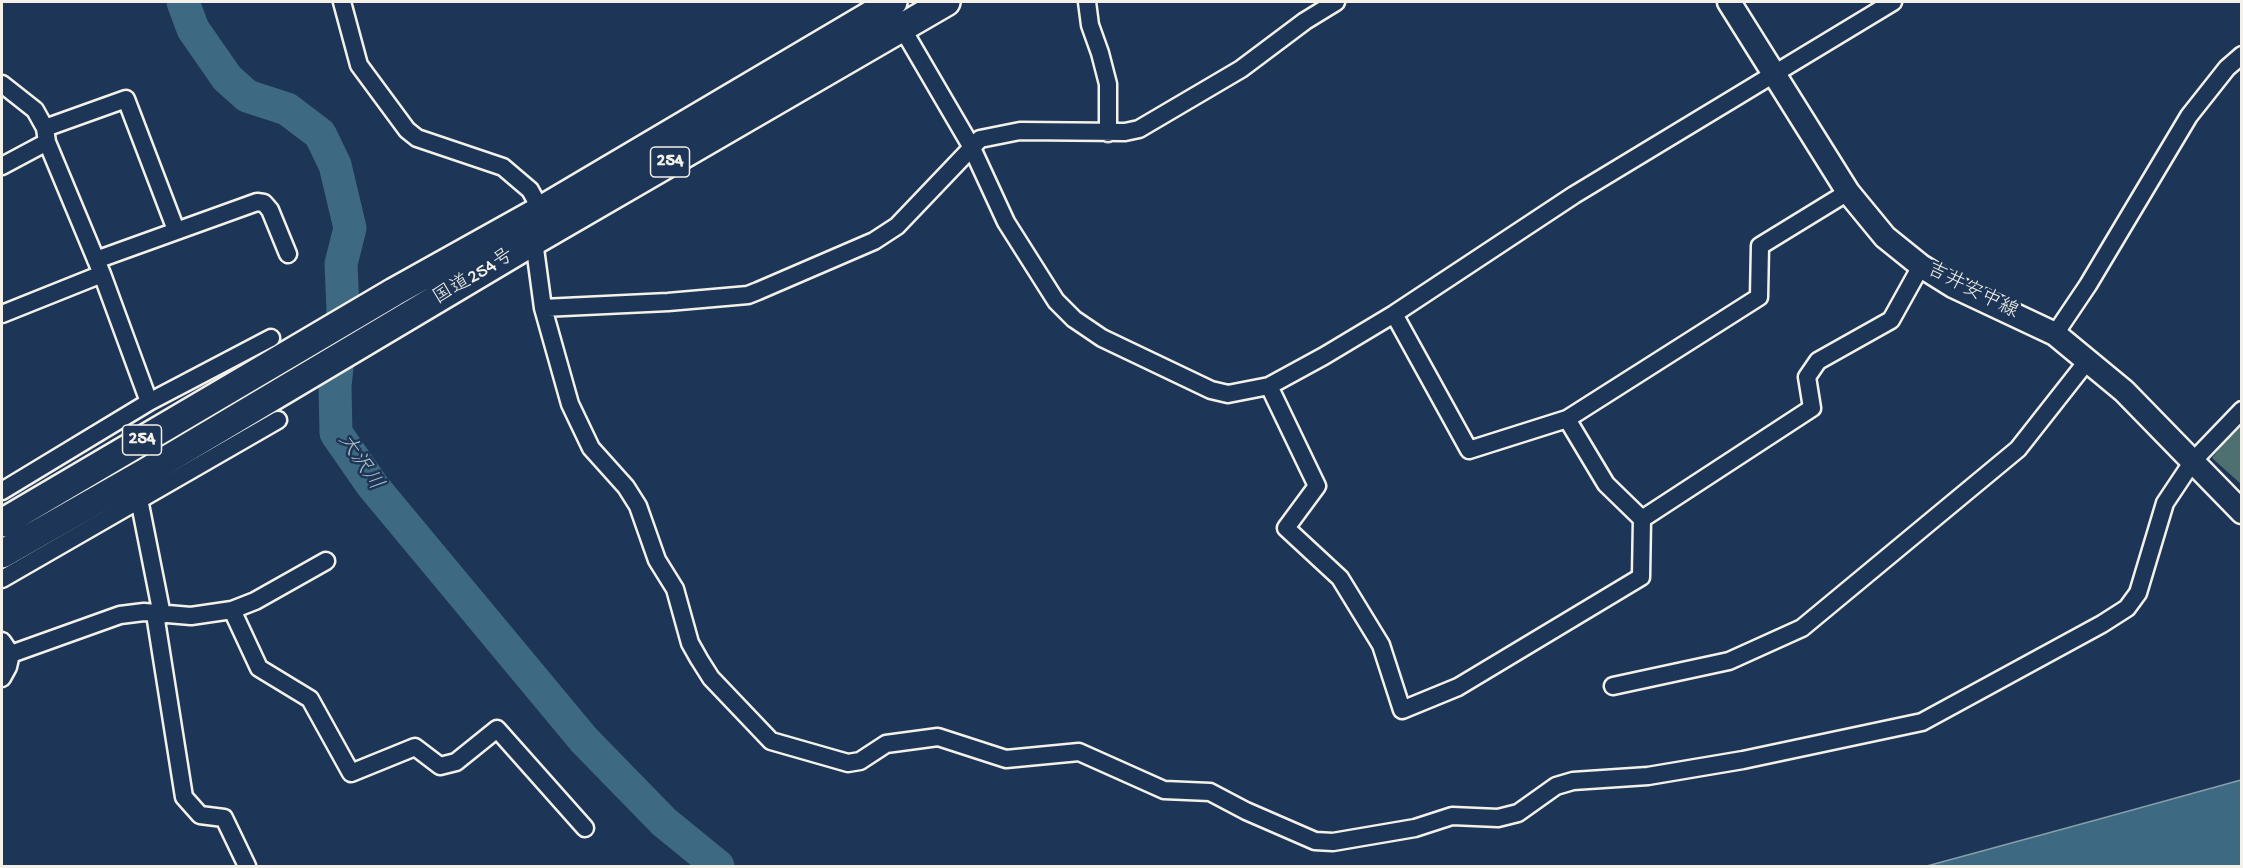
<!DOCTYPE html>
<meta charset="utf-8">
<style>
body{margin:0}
#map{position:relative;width:2243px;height:868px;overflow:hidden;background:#1d3557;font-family:"Gochi Hand",sans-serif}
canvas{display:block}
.frame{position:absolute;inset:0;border:3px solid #f4f1e8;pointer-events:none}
</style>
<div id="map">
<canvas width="2243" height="868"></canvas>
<div class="frame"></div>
</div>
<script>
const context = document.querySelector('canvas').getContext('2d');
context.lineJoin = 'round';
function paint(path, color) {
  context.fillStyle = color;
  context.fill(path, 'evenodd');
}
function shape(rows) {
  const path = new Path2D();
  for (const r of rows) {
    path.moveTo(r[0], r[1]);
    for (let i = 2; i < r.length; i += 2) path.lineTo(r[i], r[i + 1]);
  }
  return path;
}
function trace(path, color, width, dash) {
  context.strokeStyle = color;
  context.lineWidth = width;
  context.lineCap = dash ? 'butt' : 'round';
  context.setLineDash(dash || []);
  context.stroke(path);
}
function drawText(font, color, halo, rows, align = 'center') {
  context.font = font + ' "Gochi Hand","Klee One",sans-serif';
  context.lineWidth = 5;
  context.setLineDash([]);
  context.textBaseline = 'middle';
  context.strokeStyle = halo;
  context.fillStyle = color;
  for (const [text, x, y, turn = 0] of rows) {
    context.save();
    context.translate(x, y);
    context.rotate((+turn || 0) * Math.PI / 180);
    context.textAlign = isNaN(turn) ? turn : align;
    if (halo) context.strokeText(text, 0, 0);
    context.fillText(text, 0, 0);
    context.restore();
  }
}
paint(shape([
 [2241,420,2241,484,2212,458]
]), '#4e7071');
const water = shape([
 [2241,780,2241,866,1927,866,2096,820,2241,780]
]);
paint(water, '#3d6982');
trace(water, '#869fab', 1.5);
trace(shape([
 [183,2,193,29,227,78,247,96,287,109,320,134,335,165,350,228,341,264,343,310,335,386,336,433,372,485,584,740,664,822,718,866]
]), '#3d6982', 33);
const minor = shape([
 [342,2,359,65,407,130,417,138,503,167,530,190,541,210],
 [1087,2,1090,25,1100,53,1108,84,1108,133],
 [898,21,971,146,1006,222,1056,301,1074,319,1102,338,1211,390,1228,394,1269,386,1324,356,1394,314,1574,195,1893,2],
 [2,84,35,110,45,128,47,142,102,274,149,402],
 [45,128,126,99,176,230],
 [2,166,47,142],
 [534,241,543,308,570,404,591,448,626,487,638,506,657,560,675,589,690,643,699,659,711,678,771,741,848,763,860,761,886,744,938,737,1006,759,1079,752,1164,790,1210,792,1246,811,1315,841,1333,842,1415,828,1452,816,1498,818,1518,813,1556,786,1573,781,1648,776,1743,760,1922,722,2102,624,2127,608,2138,593,2165,503,2193,461,2242,410],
 [96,260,257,202,264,203,270,210,288,254],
 [543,308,668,302,748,295,758,291,874,241,897,226,980,139,1020,131,1125,132,1139,129,1241,69,1305,21,1336,2],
 [2,314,102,274],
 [1394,314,1469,450,1567,419,1759,297,1760,246,1848,192],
 [2055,334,2088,285,2189,116,2227,68,2242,55],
 [1269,386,1317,486,1286,528,1340,578,1381,645,1402,710,1458,687,1641,577,1642,519],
 [1567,419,1606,484,1642,519,1812,408,1807,377,1818,361,1891,320,1921,266],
 [2,491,149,402,271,338],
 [139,499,162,615],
 [2,579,278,420],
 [232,610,259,668,310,699,351,773,415,747,440,766,456,762,497,729,585,828],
 [155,614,184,797,200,815,224,818,247,866],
 [2,641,11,654,8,667,2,678],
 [11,654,120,615,144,612,191,616,232,610,255,601,326,561],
 [1613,686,1729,661,1802,628,2018,449,2088,360]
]);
const secondary = shape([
 [1729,2,1848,192,1885,237,1921,266,1953,286,2055,334,2124,391,2242,512]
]);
const trunk = shape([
 [2,523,394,292,541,210,893,2],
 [2,554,146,472,534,241,946,2]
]);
trace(minor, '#f4f1e8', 21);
trace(secondary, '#f4f1e8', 27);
trace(trunk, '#f4f1e8', 32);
trace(minor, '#1d3557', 16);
trace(secondary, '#1d3557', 22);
trace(trunk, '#1d3557', 27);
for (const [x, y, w] of [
 [670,162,39],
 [142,440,39]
]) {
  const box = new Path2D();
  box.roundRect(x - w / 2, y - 15, w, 30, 4.5);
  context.fillStyle = '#1d3557';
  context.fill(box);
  trace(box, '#f4f1e8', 1.5);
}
drawText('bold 18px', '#f4f1e8', null, [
 ["254",670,162],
 ["254",142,440]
]);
drawText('20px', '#f4f1e8', '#1d3557', [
 ["国道254号",474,278,-31],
 ["吉井安中線",1972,292,27]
]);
drawText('italic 21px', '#b4c1c4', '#1d3557', [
 ["大沢川",359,463,56]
]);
</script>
